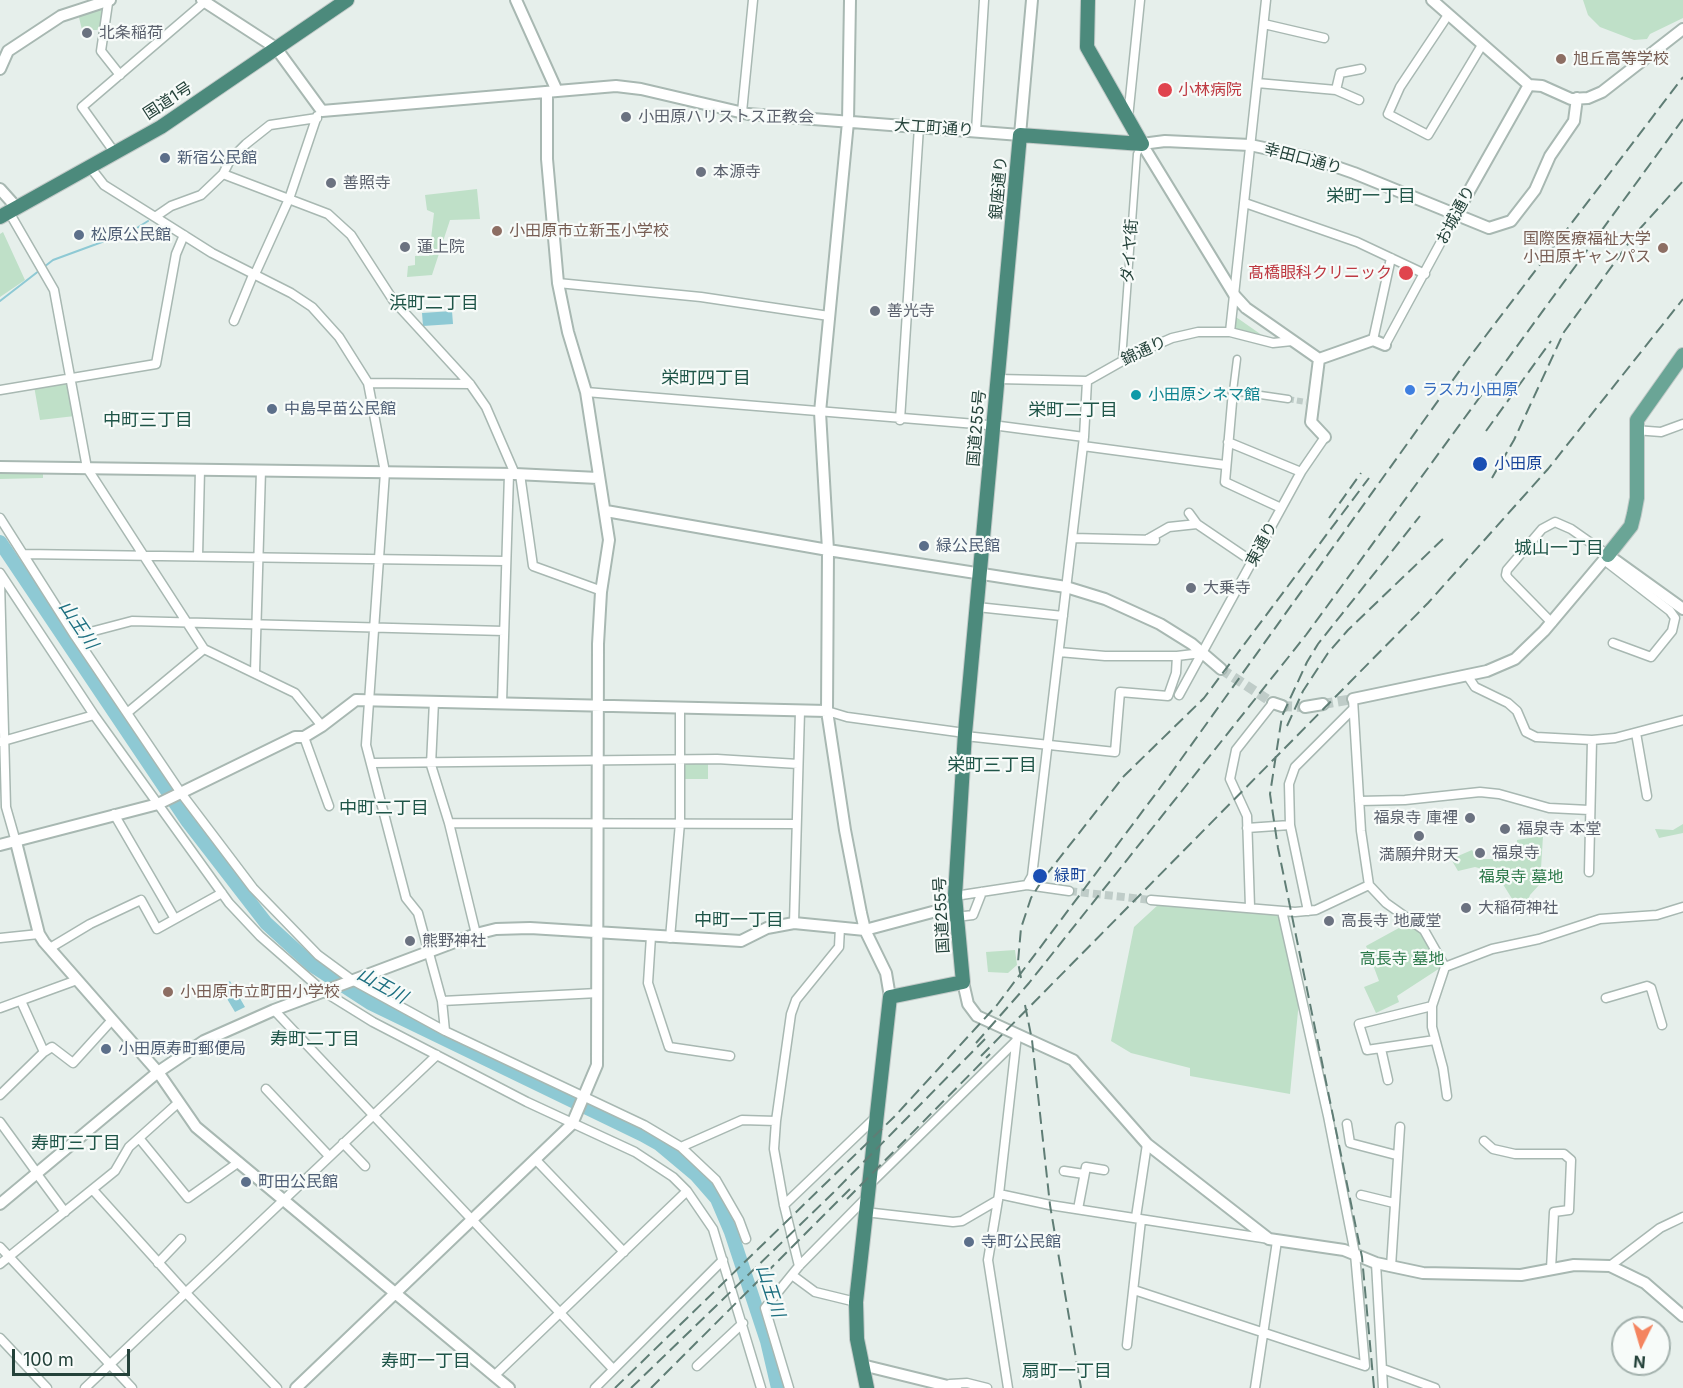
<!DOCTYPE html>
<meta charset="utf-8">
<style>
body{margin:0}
#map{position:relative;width:1683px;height:1388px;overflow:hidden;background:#e6efeb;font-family:Inter,sans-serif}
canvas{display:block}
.north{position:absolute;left:1611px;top:1316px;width:60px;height:60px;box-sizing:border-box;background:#f7fbf9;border:2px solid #a3b1ad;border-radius:50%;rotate:185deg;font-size:16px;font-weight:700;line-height:24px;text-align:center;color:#24423a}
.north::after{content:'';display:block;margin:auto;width:21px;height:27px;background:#f4845f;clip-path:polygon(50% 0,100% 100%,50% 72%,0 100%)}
.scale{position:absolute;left:12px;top:1349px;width:118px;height:27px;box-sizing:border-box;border:3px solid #24423a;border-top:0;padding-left:8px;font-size:18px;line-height:21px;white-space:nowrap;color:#24423a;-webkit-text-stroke:4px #f7fbf9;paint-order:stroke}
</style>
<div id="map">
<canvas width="1683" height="1388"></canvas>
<div class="north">N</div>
<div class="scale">100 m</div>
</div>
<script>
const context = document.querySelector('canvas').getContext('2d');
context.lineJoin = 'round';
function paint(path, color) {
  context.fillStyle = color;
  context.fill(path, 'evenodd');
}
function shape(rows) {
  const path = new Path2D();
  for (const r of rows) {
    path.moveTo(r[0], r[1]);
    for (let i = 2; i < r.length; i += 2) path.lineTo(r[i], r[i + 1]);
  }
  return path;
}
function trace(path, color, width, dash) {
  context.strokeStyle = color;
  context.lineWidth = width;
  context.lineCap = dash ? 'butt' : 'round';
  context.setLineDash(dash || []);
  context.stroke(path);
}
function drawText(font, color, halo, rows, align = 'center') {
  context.font = font + ' Inter,"Noto Sans JP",sans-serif';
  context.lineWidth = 4.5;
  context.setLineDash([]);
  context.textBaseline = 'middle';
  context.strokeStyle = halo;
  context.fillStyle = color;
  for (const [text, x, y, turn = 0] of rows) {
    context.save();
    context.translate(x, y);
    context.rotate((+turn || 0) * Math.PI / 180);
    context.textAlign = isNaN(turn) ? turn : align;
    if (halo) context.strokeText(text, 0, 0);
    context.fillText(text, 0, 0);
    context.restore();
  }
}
paint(shape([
 [1583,0,1683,0,1683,18,1650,34,1647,39,1634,40,1600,27,1588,15],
 [106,5,103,30,91,30,88,26,82,30,78,13],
 [477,189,480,219,450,220,432,275,407,277,408,266,415,265,415,256,429,256,434,213,427,210,425,195],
 [3,232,25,280,0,297,0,234],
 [1236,317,1266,338,1234,330],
 [68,379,75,416,40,420,34,386],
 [0,469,43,470,43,478,0,479],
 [682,762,708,762,708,779,683,779],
 [1683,824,1683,833,1659,838,1655,829,1673,830],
 [1543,836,1540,884,1530,895,1526,906,1519,910,1496,873,1475,867,1458,871,1451,859,1472,850,1477,859,1516,859,1517,840],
 [1159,904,1280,914,1299,1001,1290,1094,1190,1076,1190,1068,1131,1053,1111,1041,1134,927],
 [1408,923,1421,932,1431,947,1440,968,1397,996,1399,1002,1376,1013,1364,987,1379,981,1366,946],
 [1015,950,1017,965,1008,973,988,972,986,952]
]), '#bfe0c8');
paint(shape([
 [452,311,453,324,423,326,422,313],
 [230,981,245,1007,235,1012,220,987]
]), '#8ec9d4');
trace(shape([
 [0,301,53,260,132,231,148,221]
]), '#8ec9d4', 2);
trace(shape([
 [0,542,188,822,266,923,313,966,370,1003,643,1135,659,1144,696,1175,717,1199,731,1232,767,1341,778,1388]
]), '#8ec9d4', 14);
trace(shape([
 [1288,399,1306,402]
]), '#bfccc8', 6, [6, 3]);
trace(shape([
 [1069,891,1151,900]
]), '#bfccc8', 8, [8, 4]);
trace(shape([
 [1221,669,1273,703],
 [1323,704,1353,699],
 [1282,706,1305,707]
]), '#bfccc8', 10, [10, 5]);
const pedestrian = shape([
 [1237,359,1233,391,1288,399],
 [1122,360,1137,154,1142,144]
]);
const minor = shape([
 [108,3,101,51,120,75],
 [1448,15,1400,87,1388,114,1428,135,1482,45],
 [1264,24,1324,38],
 [1257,83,1336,90,1340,73,1361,69],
 [1336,90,1359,100],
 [742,112,753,0],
 [1128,118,1140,0],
 [976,131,984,0],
 [115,153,82,107,207,0],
 [90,167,104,185,155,217,212,253,291,293,312,307,339,337,368,383,385,472,366,745,406,898,418,913,442,1001,445,1031,644,1125,681,1147,716,1180,739,1220,746,1239],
 [223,174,328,214,351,235,393,300,470,384,486,407,515,474],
 [1245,203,1357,242,1425,274],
 [9,212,54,290,87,468,204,649,295,693,322,726],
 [155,217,171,206,201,195,223,174,230,160,246,144,270,125,317,118],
 [255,274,289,199,317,116],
 [558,283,701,297,829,316],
 [234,321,253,275],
 [1230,332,1266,0],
 [1373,340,1391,258],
 [1385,345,1455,216],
 [998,379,1087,381,1133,355,1172,338,1198,332,1230,332,1273,343,1292,341],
 [368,383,470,384],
 [0,390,156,364,176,254,184,235],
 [1233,391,1225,482,1281,508],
 [586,392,1000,426,1084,437,1032,876,1027,885],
 [900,420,919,127],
 [1635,430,1661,432,1683,424],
 [1084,437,1087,381],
 [1228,442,1301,472],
 [1083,446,1225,465],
 [520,474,533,566,602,591],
 [1189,513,1197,524,1253,562],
 [0,518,75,636,181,793,253,888,318,955,352,980,445,1031],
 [1072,538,1155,540],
 [1148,539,1169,527,1197,524],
 [23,554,506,561],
 [198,556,200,469],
 [1604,560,1670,611,1675,618,1672,631,1651,657,1613,643],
 [0,573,94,715,229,903,260,936,323,991,373,1022,527,1102,635,1152,673,1177,687,1191,713,1229,761,1388],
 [0,581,6,807,16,842],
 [977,607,1063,616],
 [1552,623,1508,578,1506,575,1507,570,1542,529,1555,522,1571,529,1608,555],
 [75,636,132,621,504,631],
 [1059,652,1105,656,1177,656,1202,653],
 [255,673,261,470],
 [1467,675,1475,687,1508,703,1517,711,1526,732,1536,737,1592,740,1615,738,1683,720],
 [1179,695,1301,472,1325,437],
 [1353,699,1361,831,1369,885,1386,903,1424,930,1445,967],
 [434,701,431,765,449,823,476,934],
 [502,703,509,474],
 [827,711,847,717,965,733],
 [127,713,204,649],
 [1636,733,1647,796],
 [965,736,1115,752,1120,692,1168,696,1176,673,1177,656],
 [304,737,329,806],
 [0,742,94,715],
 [373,763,717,759,798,764],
 [1359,801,1405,800,1480,792,1499,794,1549,808,1589,810],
 [114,814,175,919,222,893],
 [449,823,796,824],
 [1247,828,1290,825],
 [1589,872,1592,740],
 [955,896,1027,885,1069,891],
 [1151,900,1295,912,1316,910,1369,885],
 [1250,907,1247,816,1230,779,1236,750,1273,703],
 [1308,911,1290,825,1289,784,1295,767,1353,709],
 [956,917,973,915,982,892],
 [794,923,800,711],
 [651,936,648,983,669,1047,730,1056],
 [0,938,39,934],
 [670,938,680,823,680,707],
 [50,948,90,924,141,900,157,929,175,919],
 [1606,998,1647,986,1651,988,1662,1025],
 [442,1001,598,993],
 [1432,1006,1359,1024,1367,1050,1435,1040],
 [0,1008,77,980],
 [274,1010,613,1369],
 [1381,1049,1388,1080],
 [44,1052,52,1047,73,1063,112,1020],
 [266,1089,329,1156],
 [0,1095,44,1052,21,1001],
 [1447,1096,1443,1068,1432,1027,1432,1006,1445,967,1492,949,1539,939,1600,919,1657,915,1683,907],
 [0,1122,37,1173],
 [1347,1124,1350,1143,1396,1155],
 [139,1138,188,1198,239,1162],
 [1484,1141,1493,1149,1515,1154,1564,1154,1571,1160,1569,1210,1554,1212,1551,1269],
 [343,1143,365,1166],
 [681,1147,742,1120,776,1121],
 [536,1160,624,1252],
 [1064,1171,1084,1174],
 [37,1174,65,1212],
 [870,1184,1015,1042],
 [93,1190,185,1292,277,1388],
 [999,1194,1050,1205,1269,1239],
 [1361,1195,1394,1203],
 [784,1205,876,1117],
 [1078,1209,1086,1167,1104,1170],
 [865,1212,953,1222,962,1221,998,1200],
 [1136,1217,1147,1144],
 [0,1247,132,1388],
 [158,1263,181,1239],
 [1376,1263,1383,1388],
 [0,1264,115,1171,129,1147,178,1103],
 [799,1266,784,1205,774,1149,776,1121,791,1014,796,1000,839,947,840,927],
 [1610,1266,1660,1228,1683,1217],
 [1391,1267,1400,1127],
 [792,1275,815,1292,856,1302],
 [1134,1290,1365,1366,1355,1254,1328,1116,1282,911],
 [0,1338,47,1388],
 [1127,1345,1141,1220],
 [697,1366,743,1323],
 [1383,1369,1435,1388],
 [494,1376,687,1191],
 [950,1384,967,1383,987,1388],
 [85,1388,437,1055],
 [595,1388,723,1260],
 [789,1388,765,1308,799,1266,866,1198],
 [1008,1388,988,1260,999,1194,1017,1035],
 [1255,1388,1277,1241]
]);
const tertiary = shape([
 [202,0,276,48,322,111,616,86,641,89,748,114,1020,135,1032,0],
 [516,0,557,91],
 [850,0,848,122,820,412,828,550,827,711,845,830,861,913,865,930,886,973,890,997],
 [1432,0,1529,85,1542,86,1571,99,1588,98,1602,92,1683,29],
 [0,69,8,51,61,16,110,0],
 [1142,144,1165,141,1250,145,1311,158,1354,173,1489,228,1511,221,1535,190,1550,156,1574,121,1577,98],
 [1142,144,1235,296,1246,308,1319,359],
 [0,189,17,208],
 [1455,216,1529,85],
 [1319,359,1311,422,1325,437],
 [1319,359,1373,340,1385,345],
 [0,467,515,474,598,478],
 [606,511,828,550,1066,587,1105,599,1160,624,1192,644,1221,669],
 [1353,699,1487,671,1515,659,1544,631,1608,555,1683,609],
 [1273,703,1282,706],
 [1305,707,1323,704],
 [16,842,39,934,44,942,158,1072,196,1127,509,1388],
 [0,845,158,804,295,737,304,737,322,726,356,700,827,711],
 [963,982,968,1004,977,1016,1073,1060,1147,1144,1269,1239,1344,1250,1376,1263,1423,1273,1521,1275,1574,1265,1610,1266,1645,1283,1683,1316],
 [0,1204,158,1072,204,1041,274,1010,476,934,496,929,530,928,741,941,767,928,794,923,865,930,955,906],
 [862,1365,956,1388],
 [296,1388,572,1124,597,1065,598,644,601,592,609,540,586,392,568,332,558,283,547,159,547,92]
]);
const primary = shape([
 [1608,555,1631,526,1634,514,1637,498,1637,420,1683,355]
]);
const trunk = shape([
 [1088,0,1087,47,1142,144],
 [0,217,161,127,347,0],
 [867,1388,857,1339,856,1302,890,997,963,982,955,896,965,733,1020,135,1142,144]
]);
trace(pedestrian, '#a8b8b2', 9);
trace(minor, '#a8b8b2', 11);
trace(tertiary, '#a8b8b2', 14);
trace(primary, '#c2cac8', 16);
trace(trunk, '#c2cac8', 16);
trace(pedestrian, '#fff', 6);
trace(minor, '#fff', 8);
trace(tertiary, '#fff', 10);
trace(primary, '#6aa596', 14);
trace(trunk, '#4c8a7c', 14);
trace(shape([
 [1486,431,1551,341],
 [1492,478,1514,440,1564,332,1636,233,1683,181],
 [1329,518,1361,473],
 [1287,726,1303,691,1328,653,1348,630,1446,536],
 [1021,978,1018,962,1021,928,1031,898,1043,879,1124,776,1204,698,1369,478],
 [1025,1005,1032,1040,1050,1205,1081,1388],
 [976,1043,1029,983,1306,635,1683,119],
 [981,1056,1428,603,1548,469,1683,299],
 [847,1199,990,1054],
 [615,1388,894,1117,997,1005,1169,776,1468,359,1683,77],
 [631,1388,833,1193,985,1039],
 [651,1388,850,1189],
 [1374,1388,1362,1257,1278,848,1270,794,1282,716,1307,662,1318,644,1420,516]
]), '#5f7d75', 2, [12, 6]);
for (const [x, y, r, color] of [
 [87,33,6,"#6b7280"],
 [1561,59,6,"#8d6e63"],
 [1165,90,8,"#e0444e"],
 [626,117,6,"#6b7280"],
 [165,158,6,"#5c6f8a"],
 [701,172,6,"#6b7280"],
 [331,183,6,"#6b7280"],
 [497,231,6,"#8d6e63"],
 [79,235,6,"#5c6f8a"],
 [405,247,6,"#6b7280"],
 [1663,248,6,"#8d6e63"],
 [1406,273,8,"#e0444e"],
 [875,311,6,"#6b7280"],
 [1410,390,6,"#3f7fe0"],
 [1136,395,6,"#0f9aa8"],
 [272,409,6,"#5c6f8a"],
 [1480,464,8,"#1a4fb4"],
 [924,546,6,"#5c6f8a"],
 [1191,588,6,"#6b7280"],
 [1470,818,6,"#6b7280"],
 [1505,829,6,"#6b7280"],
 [1419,836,6,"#6b7280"],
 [1480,853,6,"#6b7280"],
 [1040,876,8,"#1a4fb4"],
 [1466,908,6,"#6b7280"],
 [1329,921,6,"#6b7280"],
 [410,941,6,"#6b7280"],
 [168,992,6,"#8d6e63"],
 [106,1049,6,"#5c6f8a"],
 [246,1182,6,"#5c6f8a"],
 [969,1242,6,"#5c6f8a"]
]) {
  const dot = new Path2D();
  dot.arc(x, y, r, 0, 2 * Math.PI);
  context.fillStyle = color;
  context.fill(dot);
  trace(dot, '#f7fbf9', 2);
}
drawText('16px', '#5b616d', '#f7fbf9', [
 ["北条稲荷",99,33],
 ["小田原ハリストス正教会",638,117],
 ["本源寺",713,172],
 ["善照寺",343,183],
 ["蓮上院",417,247],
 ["善光寺",887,311],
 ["大乗寺",1203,588],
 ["福泉寺 庫裡",1458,818,"right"],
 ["福泉寺 本堂",1517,829],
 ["福泉寺",1492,853],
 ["満願弁財天",1419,855,"center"],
 ["大稲荷神社",1478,908],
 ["高長寺 地蔵堂",1341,921],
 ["熊野神社",422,941]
], 'left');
drawText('16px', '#785e54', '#f7fbf9', [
 ["旭丘高等学校",1573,59],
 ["小田原市立新玉小学校",509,231],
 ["国際医療福祉大学",1651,239,"right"],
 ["小田原キャンパス",1651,257,"right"],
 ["小田原市立町田小学校",180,992]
], 'left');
drawText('16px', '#be3a42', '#f7fbf9', [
 ["小林病院",1178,90],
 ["髙橋眼科クリニック",1392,273,"right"]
], 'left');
drawText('16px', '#24423a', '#f7fbf9', [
 ["国道1号",168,101,-33],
 ["大工町通り",934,128,4],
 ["幸田口通り",1303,159,15],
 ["銀座通り",999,188,-85],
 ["お城通り",1456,215,-62],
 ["ダイヤ街",1130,251,-86],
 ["錦通り",1144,351,-25],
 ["国道255号",977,428,-85],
 ["東通り",1262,544,-62],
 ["国道255号",942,915,-93]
]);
drawText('16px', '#4e5e75', '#f7fbf9', [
 ["新宿公民館",177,158],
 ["松原公民館",91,235],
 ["中島早苗公民館",284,409],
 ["緑公民館",936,546],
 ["小田原寿町郵便局",118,1049],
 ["町田公民館",258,1182],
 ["寺町公民館",981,1242]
], 'left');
drawText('16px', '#366cbe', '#f7fbf9', [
 ["ラスカ小田原",1422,390]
], 'left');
drawText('16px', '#0d838f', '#f7fbf9', [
 ["小田原シネマ館",1148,395]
], 'left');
drawText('16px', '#164399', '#f7fbf9', [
 ["小田原",1494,464],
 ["緑町",1054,876]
], 'left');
drawText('16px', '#2d7a4b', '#f7fbf9', [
 ["福泉寺 墓地",1521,877],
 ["高長寺 墓地",1402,959]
]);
drawText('18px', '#1f5548', '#f7fbf9', [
 ["栄町一丁目",1371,197],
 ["浜町二丁目",434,304],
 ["栄町四丁目",706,379],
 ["栄町二丁目",1073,411],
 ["中町三丁目",148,421],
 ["城山一丁目",1559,549],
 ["栄町三丁目",992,766],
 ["中町二丁目",384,809],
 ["中町一丁目",739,921],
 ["寿町二丁目",315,1040],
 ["寿町三丁目",76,1144],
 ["寿町一丁目",426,1362],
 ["扇町一丁目",1067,1372]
]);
drawText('italic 18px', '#1c6f80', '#f7fbf9', [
 ["山王川",78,625,56],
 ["山王川",382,986,29],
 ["山王川",770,1291,72]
]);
</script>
